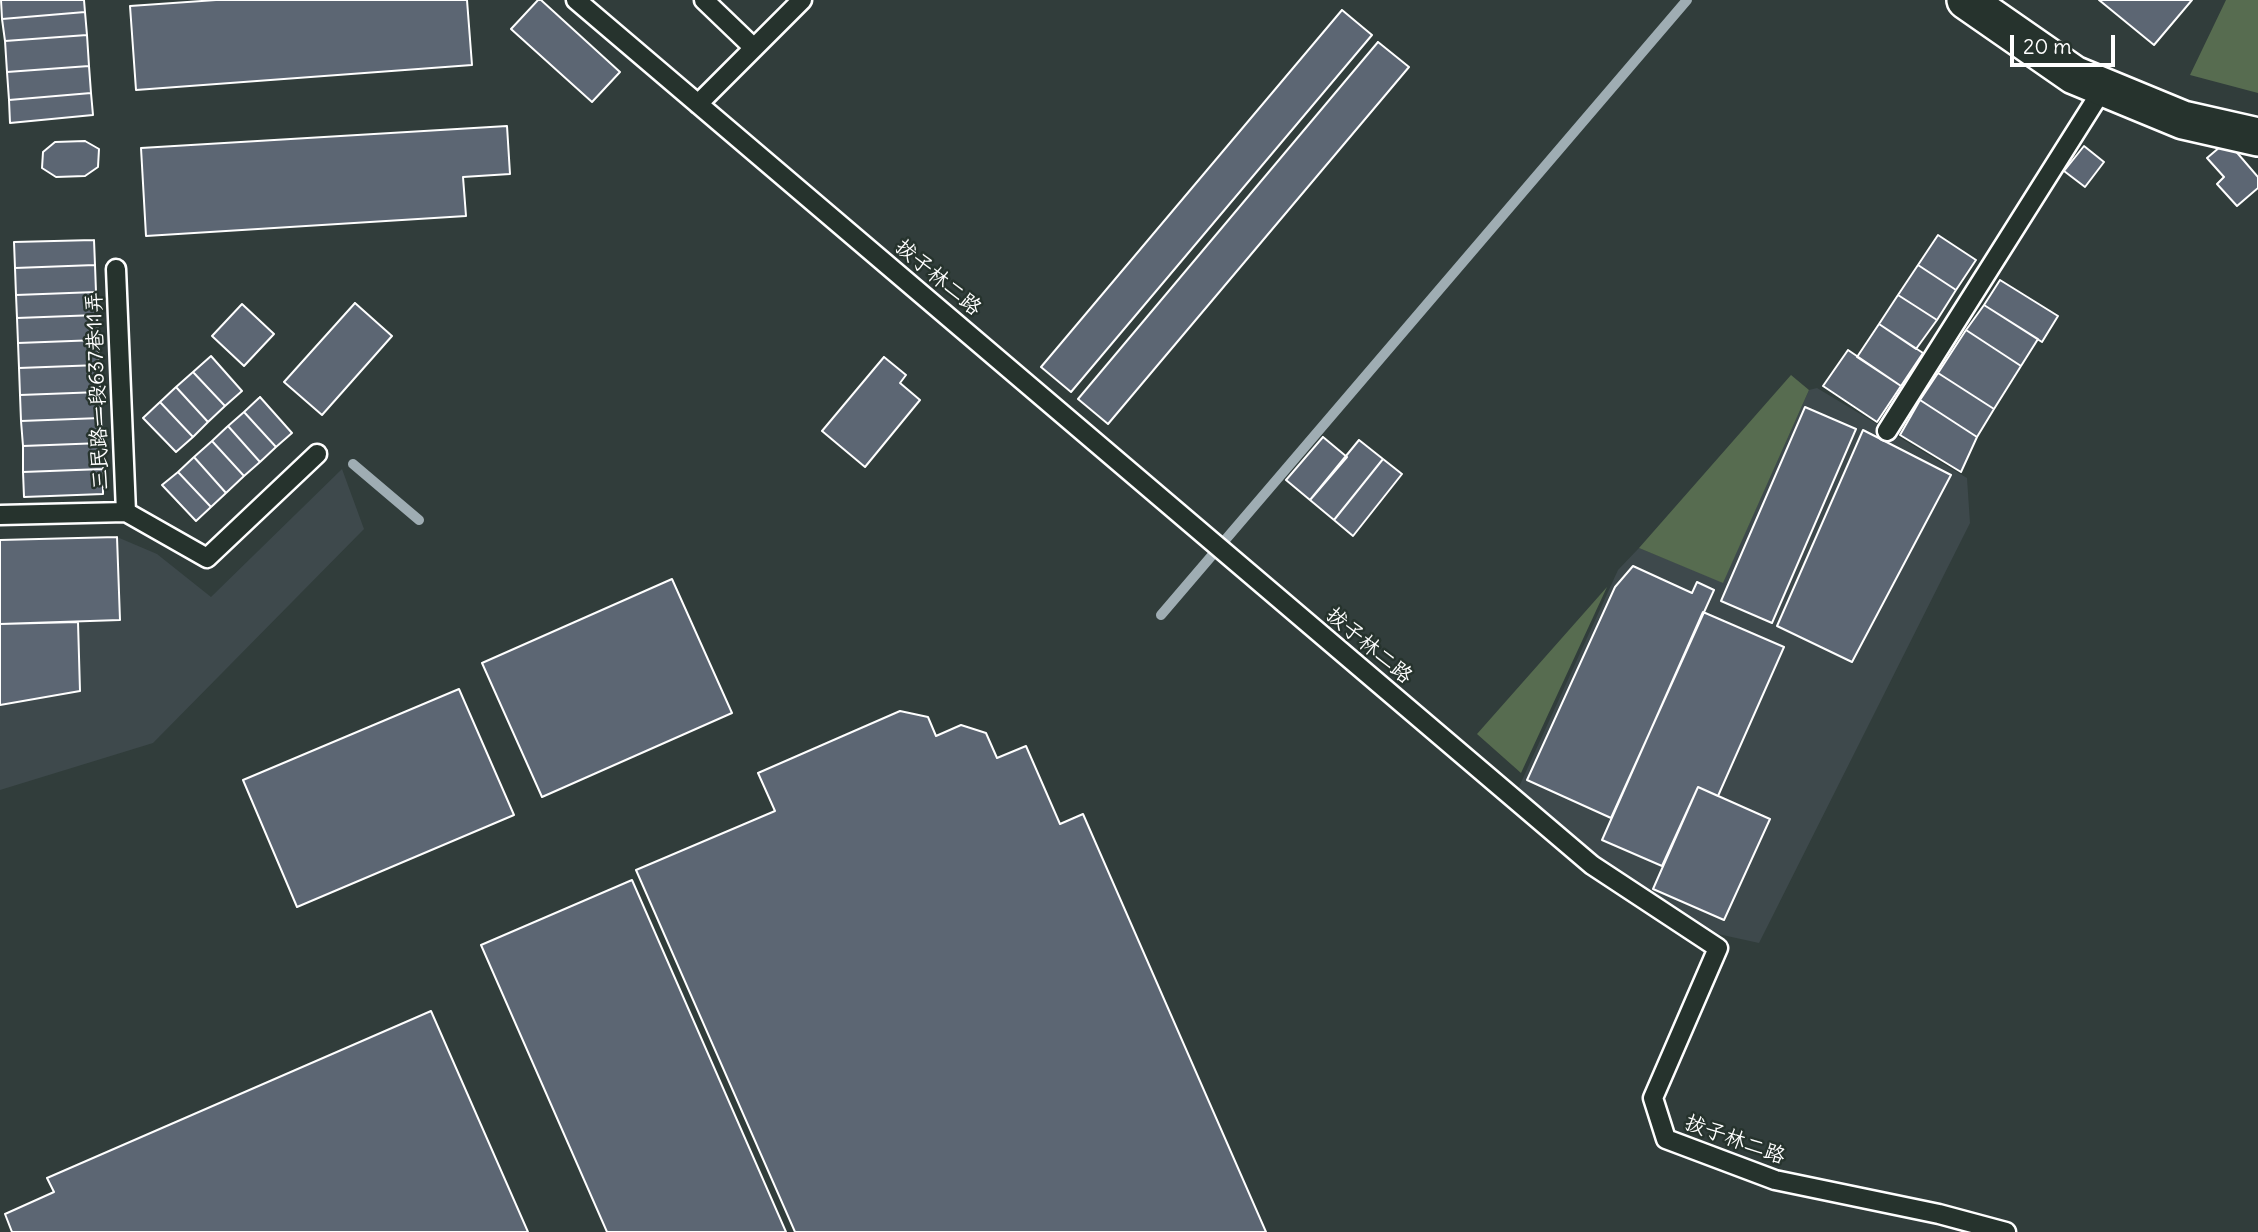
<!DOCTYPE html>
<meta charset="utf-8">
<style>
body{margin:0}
#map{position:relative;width:2258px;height:1232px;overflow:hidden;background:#313d3b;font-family:Delius,sans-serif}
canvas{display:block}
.scale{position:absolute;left:2010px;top:35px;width:105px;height:32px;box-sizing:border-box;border:4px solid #fff;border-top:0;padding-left:9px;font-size:21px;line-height:24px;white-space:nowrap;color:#fff;-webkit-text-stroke:5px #26332d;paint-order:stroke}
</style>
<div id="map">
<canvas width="2258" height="1232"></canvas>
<div class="scale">20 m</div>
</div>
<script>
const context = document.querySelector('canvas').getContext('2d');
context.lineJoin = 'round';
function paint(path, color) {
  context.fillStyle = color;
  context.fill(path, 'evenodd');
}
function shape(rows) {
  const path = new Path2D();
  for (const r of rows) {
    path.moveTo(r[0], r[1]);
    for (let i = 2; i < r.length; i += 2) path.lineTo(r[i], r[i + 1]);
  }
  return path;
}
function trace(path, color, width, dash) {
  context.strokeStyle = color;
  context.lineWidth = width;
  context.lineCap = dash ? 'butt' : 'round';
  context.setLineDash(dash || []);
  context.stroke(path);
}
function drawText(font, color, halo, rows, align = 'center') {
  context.font = font + ' Delius,"LXGW WenKai TC",sans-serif';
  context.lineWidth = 5;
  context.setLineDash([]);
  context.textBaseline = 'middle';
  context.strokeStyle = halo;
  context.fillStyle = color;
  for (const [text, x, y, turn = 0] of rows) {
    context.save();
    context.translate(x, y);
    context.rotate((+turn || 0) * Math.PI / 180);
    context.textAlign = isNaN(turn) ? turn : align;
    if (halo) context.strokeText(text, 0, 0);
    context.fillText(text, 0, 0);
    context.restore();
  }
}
paint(shape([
 [1817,388,1967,478,1970,523,1759,943,1718,934,1598,857,1518,789,1618,570,1639,548,1723,582,1809,390],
 [342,469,364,529,153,743,0,790,0,702,80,691,78,622,120,620,117,537,157,554,211,597]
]), '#3e494c');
paint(shape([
 [2226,0,2258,0,2258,93,2190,75],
 [1791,375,1809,390,1723,583,1639,548],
 [1607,587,1521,773,1477,734]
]), '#576c50');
trace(shape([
 [353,464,419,520],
 [1161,615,1687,0]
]), '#9fadb3', 10);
const building = shape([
 [1,0,84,0,85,12,2,19,1,0],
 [216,0,467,0,472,65,136,90,130,6,216,0],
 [538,0,541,0,620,72,592,102,511,29,538,0],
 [2099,0,2192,0,2154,45,2099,0],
 [1342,10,1372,35,1071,392,1041,367,1342,10],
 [85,12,87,35,5,41,2,19,85,12],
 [87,35,89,66,7,72,5,41,87,35],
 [1378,42,1409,67,1108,424,1078,399,1378,42],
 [89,66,91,93,9,100,7,72,89,66],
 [91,93,93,115,10,123,9,100,91,93],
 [507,126,510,174,463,177,466,216,146,236,141,148,507,126],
 [85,141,99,149,98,167,85,176,56,177,42,168,43,152,55,142,85,141],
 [2227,141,2258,177,2258,188,2237,206,2217,184,2224,177,2207,158,2227,141],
 [2084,146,2104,162,2085,187,2064,171,2084,146],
 [1938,235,1976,260,1956,290,1918,265,1938,235],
 [94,240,95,265,15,268,14,242,94,240],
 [95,265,96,292,16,295,15,268,95,265],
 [1918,265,1956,290,1937,320,1898,295,1918,265],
 [2000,280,2058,316,2042,342,1984,305,2000,280],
 [96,292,97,315,17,318,16,295,96,292],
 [1898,295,1937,320,1916,349,1879,324,1898,295],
 [355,303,392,336,322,415,284,382,355,303],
 [242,304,274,334,244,366,212,336,242,304],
 [1984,305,2038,339,2021,366,1966,330,1984,305],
 [97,315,98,340,18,343,17,318,97,315],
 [1879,324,1923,353,1901,386,1857,357,1879,324],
 [1966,330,2021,366,1994,409,1938,373,1966,330],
 [98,340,99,365,19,368,18,343,98,340],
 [1848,350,1901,386,1877,422,1823,386,1848,350],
 [211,356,242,391,225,406,193,372,211,356],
 [884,357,906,375,900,383,920,400,865,467,822,431,884,357],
 [99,365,100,392,20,395,19,368,99,365],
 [193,372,225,406,208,422,176,387,193,372],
 [1938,373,1994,409,1977,437,1920,400,1938,373],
 [176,387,208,422,193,437,160,402,176,387],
 [100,392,101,418,21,421,20,395,100,392],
 [260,397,292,433,276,447,244,412,260,397],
 [1920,400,1977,437,1961,472,1900,435,1920,400],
 [160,402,193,437,176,452,143,418,160,402],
 [1805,407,1856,429,1772,623,1721,601,1805,407],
 [244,412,276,447,260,462,228,426,244,412],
 [101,418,102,443,23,446,21,421,101,418],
 [228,426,260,462,244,476,212,441,228,426],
 [1863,430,1951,475,1852,662,1777,626,1863,430],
 [1323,437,1347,457,1310,500,1286,480,1323,437],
 [1359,440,1383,459,1334,520,1310,500,1359,440],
 [212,441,244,476,226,493,194,457,212,441],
 [102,443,103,469,23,472,23,446,102,443],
 [194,457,226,493,211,507,178,472,194,457],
 [1383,459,1402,474,1353,536,1334,520,1383,459],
 [103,469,103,494,24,497,23,472,103,469],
 [178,472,211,507,196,521,162,485,178,472],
 [117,537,120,620,0,624,0,540,117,537],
 [1633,566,1692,593,1697,582,1714,590,1611,818,1527,780,1615,587,1633,566],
 [672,579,732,713,542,797,482,663,672,579],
 [1703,612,1784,647,1718,796,1698,787,1662,866,1602,840,1703,612],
 [78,622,80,691,0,705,0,624,78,622],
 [459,689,514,815,297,907,243,780,459,689],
 [900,711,928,717,936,736,961,725,986,733,997,758,1026,746,1060,824,1083,814,1266,1232,795,1232,636,870,775,811,758,773,900,711],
 [1698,787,1770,819,1724,920,1653,889,1698,787],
 [632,880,786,1232,607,1232,481,945,632,880],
 [431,1011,528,1232,12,1232,5,1214,54,1192,47,1178,431,1011]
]);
paint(building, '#5c6673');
trace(building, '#fff', 2);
const service = shape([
 [576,0,1592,865,1718,948,1653,1098,1666,1139,1775,1180,1939,1214,2006,1232],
 [704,0,754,48],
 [698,104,802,0],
 [116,269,126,512],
 [1887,431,2104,87],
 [126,512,207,558,317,454],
 [0,515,126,512]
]);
const minor = shape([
 [1966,0,2074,75,2183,120,2258,137]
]);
trace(service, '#fff', 23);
trace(minor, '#fff', 42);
trace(service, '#26332d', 18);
trace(minor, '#26332d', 37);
drawText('21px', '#fff', '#26332d', [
 ["拔子林二路",938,278,40],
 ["三民路一段637巷11弄",98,391,-92],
 ["拔子林二路",1369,646,40],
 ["拔子林二路",1735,1140,20]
]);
</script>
